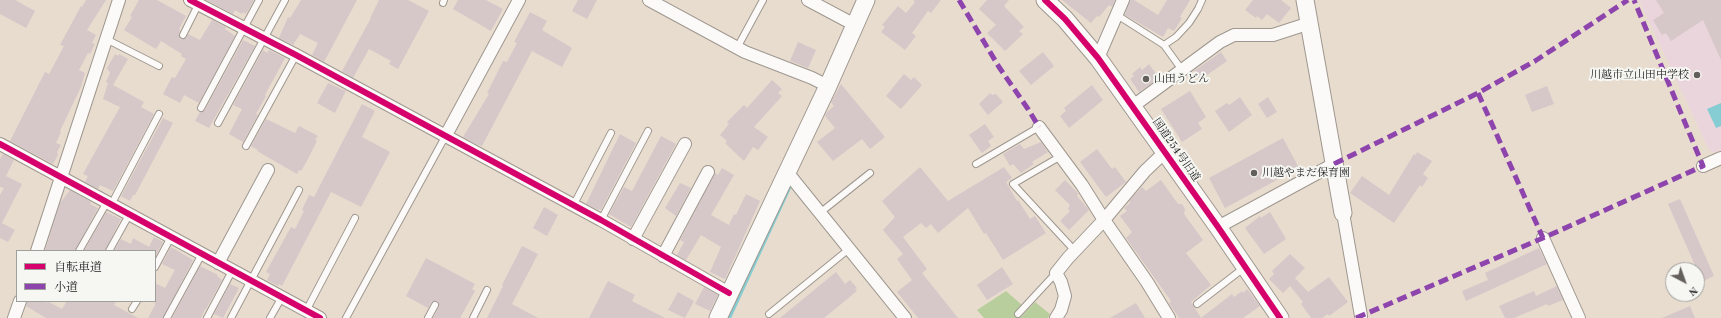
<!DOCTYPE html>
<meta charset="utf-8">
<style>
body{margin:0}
#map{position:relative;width:1721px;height:318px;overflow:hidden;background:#e8dcce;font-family:"Old Standard TT","Noto Serif JP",serif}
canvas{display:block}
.legend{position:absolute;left:16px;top:250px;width:140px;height:52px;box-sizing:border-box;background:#f6f6f2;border:1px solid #9f9f9c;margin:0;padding:5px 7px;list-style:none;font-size:12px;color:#1c1c1c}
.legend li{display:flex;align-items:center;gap:8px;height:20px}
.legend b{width:20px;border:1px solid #9f9f9c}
.north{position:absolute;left:1665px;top:262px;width:40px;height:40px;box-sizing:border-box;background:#f6f6f2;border:1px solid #9f9f9c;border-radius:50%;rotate:139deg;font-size:11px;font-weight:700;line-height:16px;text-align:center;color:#1c1c1c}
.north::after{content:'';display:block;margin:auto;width:14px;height:18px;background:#635f5a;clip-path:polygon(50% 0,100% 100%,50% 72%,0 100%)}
</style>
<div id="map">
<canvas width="1721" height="318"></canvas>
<ul class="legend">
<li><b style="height:5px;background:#d6006c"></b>自転車道</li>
<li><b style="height:5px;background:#8e44ad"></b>小道</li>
</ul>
<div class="north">N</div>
</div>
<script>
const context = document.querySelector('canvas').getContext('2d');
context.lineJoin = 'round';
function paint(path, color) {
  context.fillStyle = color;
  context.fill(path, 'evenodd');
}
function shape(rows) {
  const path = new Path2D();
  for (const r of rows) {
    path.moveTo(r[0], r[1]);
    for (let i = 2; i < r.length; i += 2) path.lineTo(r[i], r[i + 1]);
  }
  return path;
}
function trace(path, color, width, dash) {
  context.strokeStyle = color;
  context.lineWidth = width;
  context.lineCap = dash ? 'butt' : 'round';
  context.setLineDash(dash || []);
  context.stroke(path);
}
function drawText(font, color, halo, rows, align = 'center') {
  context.font = font + ' "Old Standard TT","Noto Serif JP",serif';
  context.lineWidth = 4;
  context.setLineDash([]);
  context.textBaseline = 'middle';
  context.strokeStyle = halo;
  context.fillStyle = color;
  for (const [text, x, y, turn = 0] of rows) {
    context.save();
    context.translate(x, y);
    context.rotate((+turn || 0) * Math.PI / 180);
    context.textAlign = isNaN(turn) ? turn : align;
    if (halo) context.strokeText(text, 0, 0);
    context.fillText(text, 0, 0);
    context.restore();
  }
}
paint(shape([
 [1639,0,1721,0,1721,150,1714,153,1709,150]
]), '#ebd5dc');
paint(shape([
 [1006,291,1022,305,1015,312,1021,317,1035,302,1050,314,1048,318,984,318,977,310]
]), '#b8cf9d');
paint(shape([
 [1721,103,1721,126,1716,128,1707,109]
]), '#85cdd2');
trace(shape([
 [729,318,789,188]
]), '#85cdd2', 4);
paint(shape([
 [0,0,15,0,35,11,26,28,0,14],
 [86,0,106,0,87,30,96,35,92,43,95,44,90,54,88,53,79,70,85,73,81,87,60,131,61,132,56,143,61,145,57,152,58,155,53,164,10,141,45,72,49,74,64,46,60,45,81,6,82,7],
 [139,0,157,0,186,16,179,29,180,30,179,36,181,39,186,38,188,34,200,40,212,20,226,27,225,29,235,36,199,103,184,95,180,103,163,94,172,77,175,78,186,59,181,56,182,54,161,41,156,49,124,30,132,17,130,16],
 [206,0,254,0,246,14,243,12,242,14,235,10,233,14],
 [301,0,357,0,324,62,312,55,318,43,300,34,293,45,279,38,288,17,290,18],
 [379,0,408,0,429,11,398,69,389,64,391,61,369,49,353,78,342,71,371,18,370,18],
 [458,0,486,0,503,9,491,31,453,9],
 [578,0,597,0,587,19,572,11],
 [913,0,941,0,931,13,928,11,912,33,916,36,905,50,881,32,885,27,882,25,898,6,906,13,915,2],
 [987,0,1009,0,1004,6,1024,27,1019,31,1023,34,1005,51,987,33,996,25,979,9],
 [1062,0,1115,0,1112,7,1109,5,1099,17,1097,16,1091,23],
 [1130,0,1134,0,1158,15,1167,0,1190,0,1180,17,1182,18,1174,31,1168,28,1163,37,1125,15],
 [1253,0,1281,0,1291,8,1279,23,1267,14,1262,20,1257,16,1256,18,1245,10],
 [1656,0,1721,0,1721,60,1703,20,1671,41,1666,33,1662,35,1653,20,1664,13],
 [530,12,547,21,542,30,572,48,562,67,532,51,482,146,478,145,463,137,489,94,487,93,503,61,507,62,517,43,514,42],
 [243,40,255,46,209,128,195,121,200,112,205,110],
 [798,42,816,50,808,68,790,61],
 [263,50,267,53,269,50,285,58,265,95,266,96,256,114,258,115,243,142,229,134,242,109,233,105],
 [1043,52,1054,66,1031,85,1019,71],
 [1221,52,1227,61,1200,80,1194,71],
 [115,54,118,56,119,54,128,59,113,85,144,102,141,107,154,114,113,191,100,185,98,189,85,182,88,176,83,174,120,107,103,99,108,83,106,82,110,73,107,68],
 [1149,64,1159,78,1139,92,1130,79,1134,76,1132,74,1140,67,1142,70],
 [904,74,911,80,914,77,922,85,901,109,886,96],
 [772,80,782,89,778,93,782,96,754,127,768,137,758,150,753,147,744,161,725,143,727,141,720,135,729,124,727,122,744,105,747,108],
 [328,83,346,91,335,113,317,103],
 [841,84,885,137,870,149,862,139,833,161,817,142,835,128,825,116,827,112,834,106,831,102],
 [1092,85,1103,100,1069,128,1060,116,1066,111,1064,108],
 [1547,86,1554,104,1532,112,1525,95],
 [1190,91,1206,117,1198,123,1202,129,1182,142,1161,109],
 [990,93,992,95,996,94,1003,102,988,115,979,104],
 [1240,97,1252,115,1229,132,1215,111,1227,103,1229,105],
 [1268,97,1277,112,1267,118,1258,104],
 [362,104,375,111,362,137,390,152,361,207,331,192,282,286,279,284,278,286,267,280,270,274,266,272,291,227,295,229,304,211,302,210,309,195,314,197],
 [163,118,173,123,135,195,133,195,130,201,121,196],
 [266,119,295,133,299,126,318,136,315,140,317,141,308,159,301,171,299,170,297,174,257,151,258,150,251,146],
 [985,124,994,137,988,141,991,146,982,153,969,135],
 [620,134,636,143,601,210,599,209,599,210,586,204],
 [661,136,676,144,631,227,609,214,624,187,632,191],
 [1283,138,1299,168,1225,208,1209,178],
 [1041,142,1048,152,1032,162,1034,164,1021,173,1013,164,1010,166,1003,154,1020,144,1024,149],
 [1097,149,1112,169,1115,167,1126,182,1106,197,1080,162],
 [1417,152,1432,161,1423,174,1428,178,1422,187,1420,185,1394,223,1350,193,1362,176,1389,195,1414,154,1416,155],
 [3,154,14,160,6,176,22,184,2,223,15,230,8,242,0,238,0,195,4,188,0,187,0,159],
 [920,167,948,201,1004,167,1012,178,1006,182,1017,201,1018,200,1030,219,1035,216,1046,233,1003,260,986,233,984,234,968,208,938,233,931,224,926,228,921,223,903,237,927,269,922,273,958,318,918,318,897,292,912,280,897,259,903,254,883,230,895,217,882,201],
 [722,168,734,175,711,215,729,225,734,214,736,215,746,194,760,201,725,279,710,272,721,247,701,235,686,260,677,255,684,242,680,240,715,173,718,175],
 [1065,180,1076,191,1078,194,1077,196,1089,210,1069,230,1061,222,1061,220,1070,211,1068,209,1070,205,1055,190],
 [1161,180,1178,204,1182,204,1185,209,1184,214,1203,240,1186,253,1211,285,1191,302,1201,318,1179,318,1169,303,1171,301,1126,238,1132,232,1120,216,1127,211,1124,208,1130,203,1129,201,1142,187,1146,191],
 [680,183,691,188,676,216,665,208],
 [70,190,91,202,90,204,98,208,75,251,45,251,60,203],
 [1680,199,1714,276,1697,284,1697,270,1668,204],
 [544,207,558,215,547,236,533,228],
 [106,212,121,219,105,251,84,251],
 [1270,212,1286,239,1264,254,1245,228,1260,216,1261,218],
 [154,237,163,242,155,257,155,251,114,251,121,239,131,244,133,238,149,247],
 [522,246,538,254,512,304,538,318,487,318,503,286,502,285],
 [171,247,193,260,192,262,163,318,148,318,155,305,155,283,165,288,175,270,162,264],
 [1539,248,1547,264,1466,301,1462,291,1488,280,1485,273],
 [1290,254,1305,268,1295,278,1308,292,1329,277,1348,302,1329,316,1328,314,1322,318,1311,318,1301,304,1303,302,1290,286,1283,293,1269,279,1274,274,1272,271],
 [426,258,475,284,472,289,475,291,460,318,433,318,439,307,437,301,432,301,428,308,406,296],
 [200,266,218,275,217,276,222,280,206,309,205,309,201,318,172,318],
 [1002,267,1013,284,987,300,977,285],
 [836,272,845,284,850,280,857,288,855,289,857,291,824,318,780,318],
 [608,281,635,295,632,301,665,318,589,318],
 [230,284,239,288,223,318,214,314],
 [1557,286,1563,300,1548,306,1547,304,1514,318,1505,318,1499,306,1534,291,1536,296],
 [704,287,718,295,710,311,695,304],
 [1247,289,1260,306,1243,318,1201,318,1232,294,1234,297,1242,291,1243,293],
 [678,292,694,301,685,318,668,310],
 [27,301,43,301,47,303,47,301,62,309,67,301,116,301,114,305,138,318,46,318,26,306],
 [1136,303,1145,318,1110,318],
 [1690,306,1695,318,1662,318]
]), '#d6c7c9');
const lane = shape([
 [443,3,444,0],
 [1117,15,1164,45,1182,70],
 [183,35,199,3],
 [106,39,159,66],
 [1164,45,1176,37,1189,23,1198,9,1202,0],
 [737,48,763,0],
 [201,108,259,0],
 [218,123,285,0],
 [246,146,296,55],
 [1061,156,1013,184,1075,251],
 [976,164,1039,127],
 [111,205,159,114],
 [573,206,611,133],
 [821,212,870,173],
 [601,220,648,131],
 [79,251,107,202],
 [109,251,129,215],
 [155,267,171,237],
 [1197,304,1245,267],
 [132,309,137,301],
 [306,311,355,218],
 [769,314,849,249],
 [1018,314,1056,273],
 [167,318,202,254],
 [207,318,232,271],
 [231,318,299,190],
 [270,318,282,297],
 [346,318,445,137],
 [428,318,435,305],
 [473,318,487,290]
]);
const street = shape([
 [190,0,296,55,601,220,729,293],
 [649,0,745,52,812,78,828,86],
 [808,0,855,25],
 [1098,58,1123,0],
 [1133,106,1220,42,1234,35,1273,35,1310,23],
 [1039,127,1082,185,1104,220,1068,258,1056,273,1061,282,1065,296,1061,310,1056,318],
 [445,137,519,0],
 [0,144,320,318],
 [1165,152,1145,171,1104,220,1147,282,1169,318],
 [1703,166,1721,158],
 [787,172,905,318],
 [1343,213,1361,316],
 [1218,227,1334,164],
 [1543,238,1579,318],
 [633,239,685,144],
 [37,251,119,0],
 [663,256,708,172],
 [218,263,268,170],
 [14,318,20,301]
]);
const secondary = shape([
 [1045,0,1065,19,1098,58,1218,227,1280,318],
 [1305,0,1343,213],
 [718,318,828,86,866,0]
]);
trace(lane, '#9e978f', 8);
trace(street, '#9e978f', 14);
trace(secondary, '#9e978f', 19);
trace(lane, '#fcfaf8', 6);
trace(street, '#fcfaf8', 12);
trace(secondary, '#fcfaf8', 17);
trace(shape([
 [959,0,999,67,1028,109,1039,127],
 [1478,93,1543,238],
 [1334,164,1478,93,1535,61,1628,0],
 [1356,318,1543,238,1703,166,1634,0]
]), '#8e44ad', 5, [10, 5]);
trace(shape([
 [190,0,296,55,601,220,729,293],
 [1045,0,1065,19,1098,58,1218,227,1280,318],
 [0,144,320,318]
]), '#d6006c', 6);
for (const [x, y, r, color] of [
 [1697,75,4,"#635f5a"],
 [1146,79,4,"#635f5a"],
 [1254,173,4,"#635f5a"]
]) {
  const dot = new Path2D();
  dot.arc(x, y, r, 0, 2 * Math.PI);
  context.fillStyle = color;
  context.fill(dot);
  trace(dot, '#f6f6f2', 1.5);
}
drawText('11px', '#1c1c1c', '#f6f6f2', [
 ["川越市立山田中学校",1689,75,"right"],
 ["山田うどん",1154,79],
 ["川越やまだ保育園",1262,173]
], 'left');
drawText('11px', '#1c1c1c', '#f6f6f2', [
 ["国道254号旧道",1176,150,55]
]);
</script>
